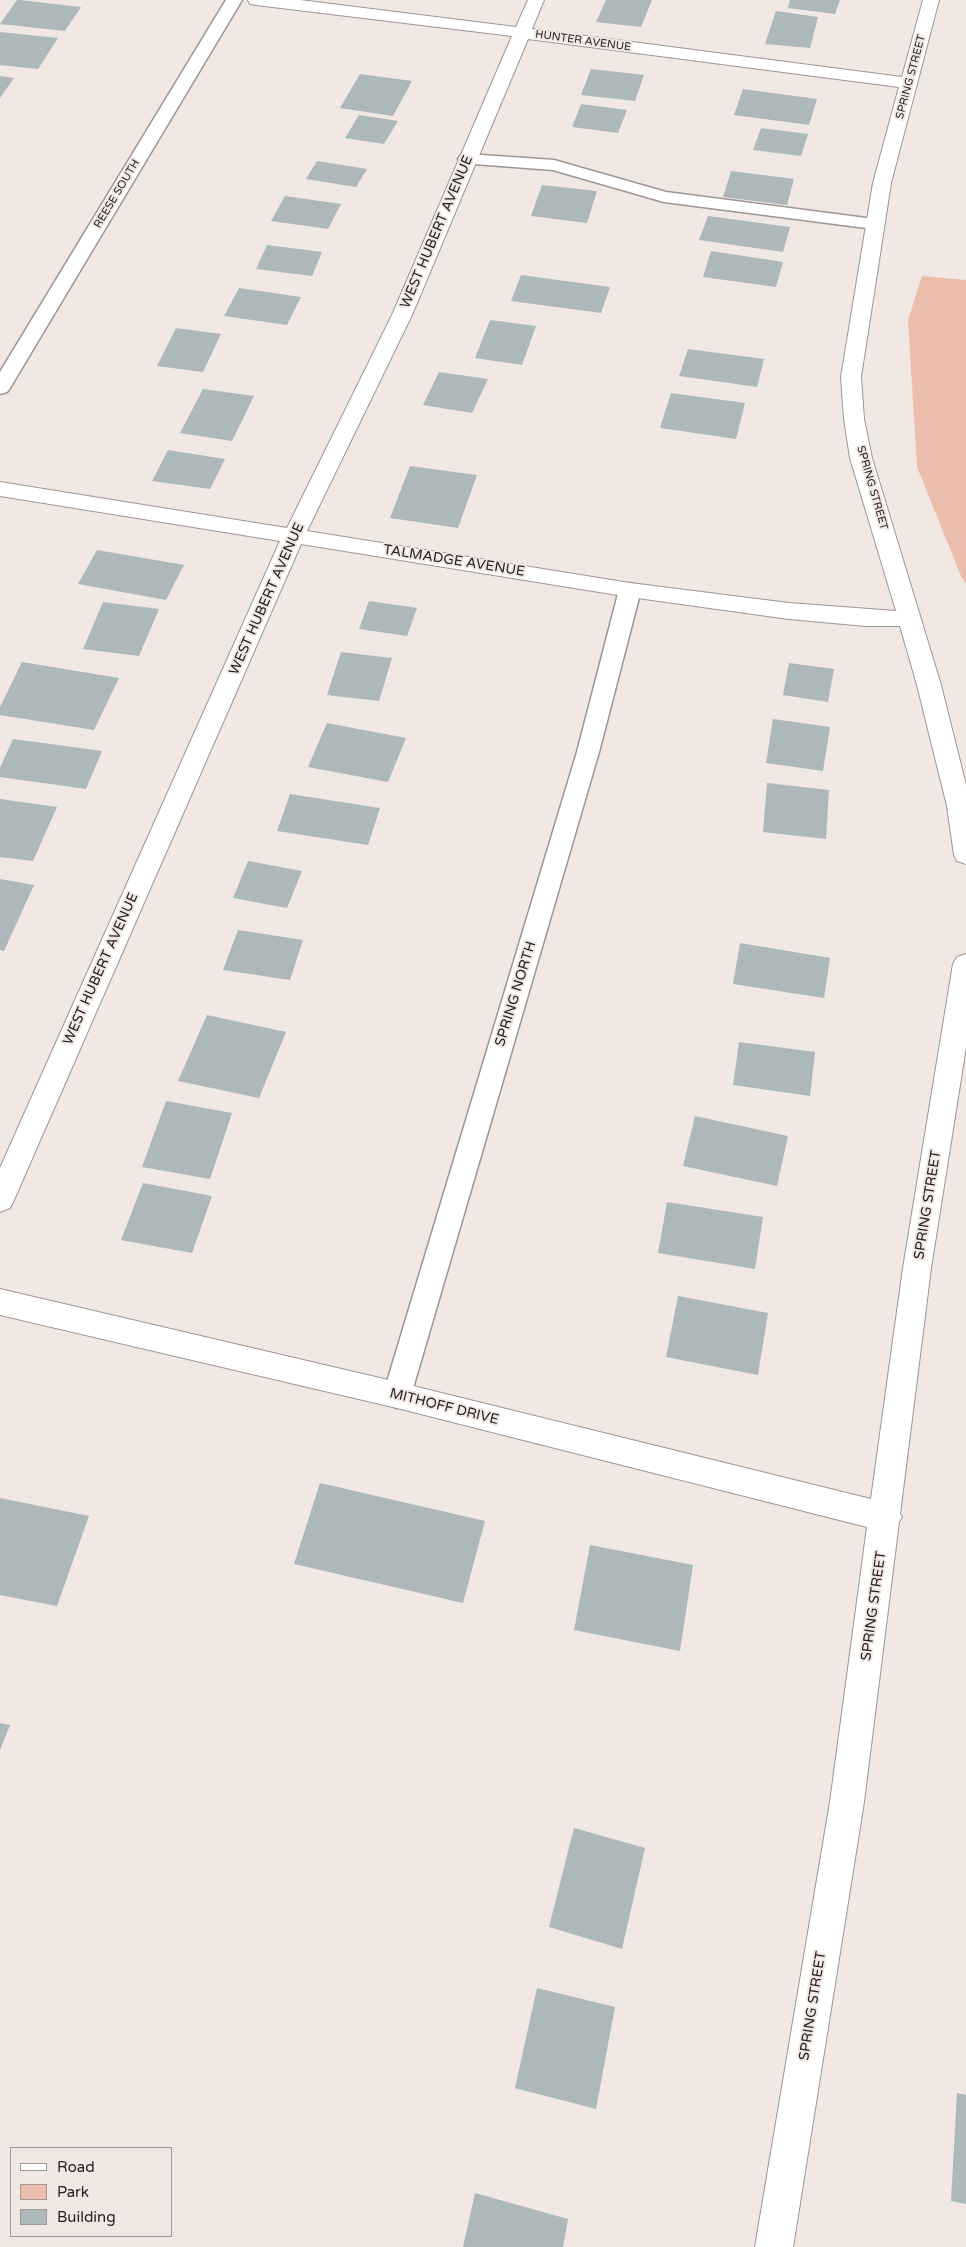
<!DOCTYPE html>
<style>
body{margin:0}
#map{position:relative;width:966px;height:2247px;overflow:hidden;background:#f1e7e3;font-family:"Varela Round",sans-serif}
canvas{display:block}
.legend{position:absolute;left:10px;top:2147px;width:162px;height:90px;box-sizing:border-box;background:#f1e7e3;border:1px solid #9f9895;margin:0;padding:6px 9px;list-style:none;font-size:15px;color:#252120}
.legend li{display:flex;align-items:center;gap:10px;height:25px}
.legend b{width:25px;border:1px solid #9f9895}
</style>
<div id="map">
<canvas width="966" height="2247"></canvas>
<ul class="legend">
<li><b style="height:6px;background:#fff"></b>Road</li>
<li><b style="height:14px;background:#ecbdad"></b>Park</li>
<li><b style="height:14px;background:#adb8ba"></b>Building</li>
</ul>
</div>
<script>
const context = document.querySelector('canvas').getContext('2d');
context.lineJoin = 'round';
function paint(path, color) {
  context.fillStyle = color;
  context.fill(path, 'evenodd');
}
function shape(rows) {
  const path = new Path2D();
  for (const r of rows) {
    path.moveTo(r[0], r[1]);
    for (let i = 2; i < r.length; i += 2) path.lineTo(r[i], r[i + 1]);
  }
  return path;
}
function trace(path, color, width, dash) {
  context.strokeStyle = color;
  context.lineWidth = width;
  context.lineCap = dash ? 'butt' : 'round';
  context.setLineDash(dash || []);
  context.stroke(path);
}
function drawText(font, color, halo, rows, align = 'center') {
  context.font = font + ' "Varela Round",sans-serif';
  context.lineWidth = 4;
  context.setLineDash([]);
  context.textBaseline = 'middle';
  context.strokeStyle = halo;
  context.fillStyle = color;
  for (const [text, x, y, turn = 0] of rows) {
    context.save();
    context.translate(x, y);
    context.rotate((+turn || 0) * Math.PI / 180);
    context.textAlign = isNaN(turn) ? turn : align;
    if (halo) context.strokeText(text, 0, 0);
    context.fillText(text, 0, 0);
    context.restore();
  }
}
paint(shape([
 [922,276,966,280,966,584,961,576,917,467,908,320]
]), '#ecbdad');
paint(shape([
 [17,0,20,0,81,7,65,31,0,24],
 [606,0,652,0,641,27,596,22],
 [790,0,840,0,835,14,788,8],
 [776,11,818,17,810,48,765,44],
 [0,32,58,38,38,69,0,65],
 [591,69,644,75,635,101,581,95],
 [360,74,412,81,393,116,340,108],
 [0,76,14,78,0,98],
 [743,89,817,99,809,125,734,115],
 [581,104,627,110,618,133,572,127],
 [359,115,398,121,384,144,345,138],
 [761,128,808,134,801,156,753,150],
 [317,161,367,169,356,187,306,179],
 [731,171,794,179,787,205,723,197],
 [542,185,597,191,587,223,531,216],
 [285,196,341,204,328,229,271,221],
 [708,216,790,227,783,252,699,240],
 [267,245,322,252,312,276,256,269],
 [711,251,783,262,776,287,703,277],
 [521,275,610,287,601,313,511,301],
 [239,288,301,297,287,325,224,316],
 [490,320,536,326,522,365,475,358],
 [176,328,221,334,203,372,157,366],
 [688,349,764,359,757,387,679,376],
 [439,372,488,379,472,413,423,405],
 [203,389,254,396,232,441,180,433],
 [671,393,745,403,736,439,660,428],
 [168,450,225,459,210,489,152,481],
 [410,466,477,475,458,528,390,518],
 [97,550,184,565,166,600,78,584],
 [369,601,417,608,407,636,359,629],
 [103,602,159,609,139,656,83,649],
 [341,652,392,658,379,701,327,695],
 [22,662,119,678,94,730,0,715,0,707],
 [789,663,834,669,828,702,783,695],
 [773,719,830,727,823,771,766,763],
 [327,723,406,738,388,782,308,767],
 [13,739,102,751,86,789,0,777,0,768],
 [767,783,829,790,826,839,763,832],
 [290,794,380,808,368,845,277,831],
 [0,799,57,807,33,861,0,857],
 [248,861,302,871,287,908,233,898],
 [0,879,34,885,4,951,0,950],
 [238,930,303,940,290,980,223,970],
 [740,943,830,958,824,998,733,984],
 [207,1015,286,1032,259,1098,178,1081],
 [739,1042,815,1052,810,1096,733,1085],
 [166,1101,232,1113,210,1179,142,1167],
 [695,1116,788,1136,777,1186,683,1166],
 [143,1183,212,1196,192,1253,121,1240],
 [667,1202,763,1217,755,1269,658,1253],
 [678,1296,768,1313,758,1375,666,1357],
 [320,1483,485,1521,463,1603,294,1564],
 [0,1498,89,1516,57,1606,0,1595],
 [590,1545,693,1565,680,1651,574,1630],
 [0,1723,10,1725,0,1750],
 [574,1828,645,1848,622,1949,549,1927],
 [537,1988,615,2007,596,2109,515,2088],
 [957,2093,966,2095,966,2204,951,2201],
 [475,2193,568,2219,563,2247,463,2247]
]), '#adb8ba');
const service = shape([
 [226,0,242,0,10,388,7,392,0,394,0,372,226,0],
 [467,154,554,160,666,192,874,219,880,220,883,224,880,228,874,229,664,202,553,170,461,163,458,159,461,155,467,154],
 [630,583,638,585,641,590,599,752,411,1395,407,1404,397,1408,387,1404,383,1395,577,752,619,590,622,585,630,583]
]);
const minor = shape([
 [248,0,300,0,516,27,528,0,544,0,532,29,902,77,923,0,939,0,891,183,861,377,864,419,872,458,941,685,966,785,966,864,957,861,954,855,947,806,917,685,900,626,866,626,789,619,630,597,301,544,14,1200,10,1208,0,1212,0,1168,280,541,0,496,0,482,287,528,392,315,512,36,256,5,250,4,248,0],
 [528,39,899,87,873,183,841,377,844,419,850,458,896,611,789,603,630,583,307,531,412,315,528,39],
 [966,954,966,1047,931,1268,900,1514,902,1517,899,1522,864,1802,793,2247,755,2247,830,1802,867,1527,397,1408,0,1315,0,1289,397,1382,871,1499,903,1268,953,964,957,957,966,954]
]);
trace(service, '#9f9693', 3);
trace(minor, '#9f9693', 2);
paint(service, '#fff');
paint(minor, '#fff');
drawText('11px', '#252120', '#f1e7e3', [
 ["HUNTER AVENUE",583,41,8],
 ["SPRING STREET",911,77,-75],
 ["REESE SOUTH",117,194,-59],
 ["SPRING STREET",872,488,74]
]);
drawText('14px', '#252120', '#f1e7e3', [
 ["WEST HUBERT AVENUE",437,232,-67],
 ["TALMADGE AVENUE",454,561,9],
 ["WEST HUBERT AVENUE",267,599,-66],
 ["WEST HUBERT AVENUE",101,969,-66],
 ["SPRING NORTH",516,994,-73],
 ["SPRING STREET",928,1205,-81],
 ["MITHOFF DRIVE",444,1407,14],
 ["SPRING STREET",874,1606,-82],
 ["SPRING STREET",813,2006,-81]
]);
</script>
